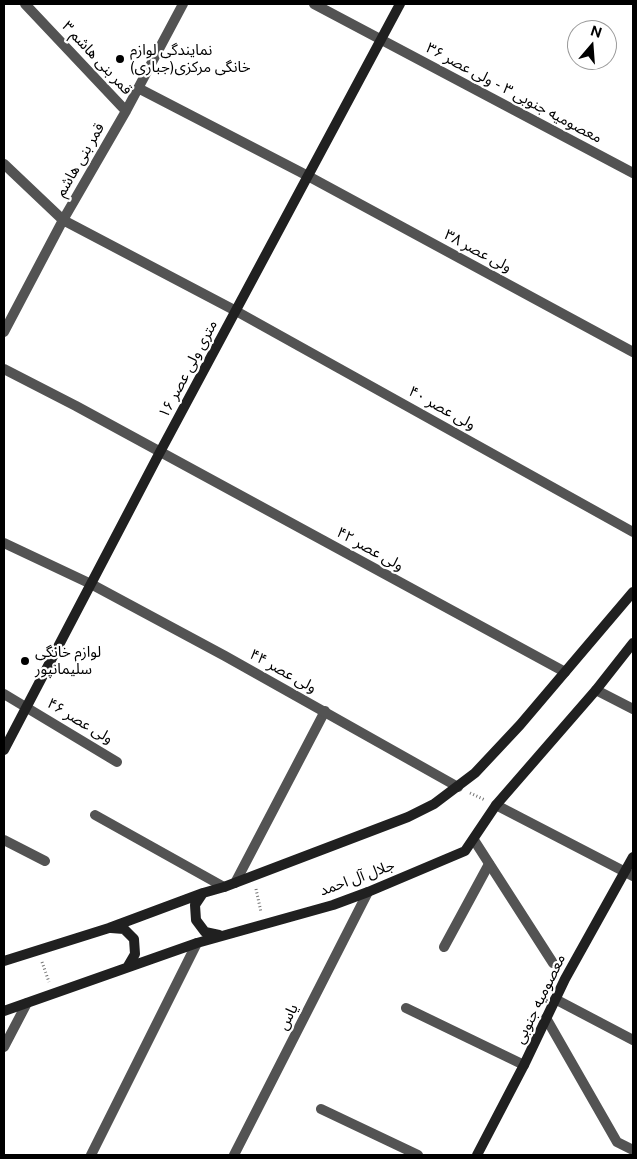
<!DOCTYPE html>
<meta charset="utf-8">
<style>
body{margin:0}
#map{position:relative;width:637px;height:1159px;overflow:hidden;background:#fff;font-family:"Public Sans",sans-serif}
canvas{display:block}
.frame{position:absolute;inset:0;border:5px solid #000;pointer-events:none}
.north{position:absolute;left:567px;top:20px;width:50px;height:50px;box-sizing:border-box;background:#fff;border:1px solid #999;border-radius:50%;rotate:18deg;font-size:14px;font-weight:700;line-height:20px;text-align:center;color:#000}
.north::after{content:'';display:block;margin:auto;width:18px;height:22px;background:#000;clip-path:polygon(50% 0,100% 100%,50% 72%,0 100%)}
</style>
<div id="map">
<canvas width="637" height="1159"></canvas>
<div class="frame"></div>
<div class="north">N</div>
</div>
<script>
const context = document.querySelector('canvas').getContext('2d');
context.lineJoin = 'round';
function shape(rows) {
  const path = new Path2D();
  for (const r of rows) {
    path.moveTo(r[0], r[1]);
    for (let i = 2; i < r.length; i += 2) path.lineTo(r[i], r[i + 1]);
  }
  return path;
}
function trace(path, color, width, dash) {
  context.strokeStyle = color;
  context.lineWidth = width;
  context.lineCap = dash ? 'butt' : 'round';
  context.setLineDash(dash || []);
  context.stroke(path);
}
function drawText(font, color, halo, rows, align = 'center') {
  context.font = font + ' "Public Sans","Noto Sans Arabic",sans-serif';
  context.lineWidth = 4.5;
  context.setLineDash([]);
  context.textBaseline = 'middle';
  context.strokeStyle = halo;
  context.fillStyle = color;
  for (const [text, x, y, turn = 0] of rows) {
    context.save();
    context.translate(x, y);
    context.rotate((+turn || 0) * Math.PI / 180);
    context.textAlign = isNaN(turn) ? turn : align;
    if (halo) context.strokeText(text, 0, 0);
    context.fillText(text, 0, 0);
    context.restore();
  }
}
trace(shape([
 [470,793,485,800],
 [256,889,261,912],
 [42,962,49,982]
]), '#757575', 3, [1, 2.5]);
trace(shape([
 [596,690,633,709],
 [4,840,45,861],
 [235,883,325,711],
 [444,947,489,864]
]), '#535353', 10);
trace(shape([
 [25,4,126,111],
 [314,4,633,173],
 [138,88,308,176,633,352],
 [4,164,63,220,236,311,633,532],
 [4,332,63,220,126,111,183,4],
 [4,369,76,406,565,672],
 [4,543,91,584,225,656,458,787],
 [4,694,117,762],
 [496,805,633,876],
 [95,815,224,887],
 [474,840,553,963],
 [555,999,633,1040],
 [406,1008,524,1065],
 [546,1018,617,1142,633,1150],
 [4,1047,27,1003],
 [321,1109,418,1155],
 [91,1155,197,943],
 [234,1155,368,892]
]), '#535353', 10);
trace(shape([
 [4,750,160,452,400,4],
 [203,893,195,905,196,920,205,932,219,935],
 [111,928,124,929,134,939,135,954,128,966],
 [4,961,109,928,203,893,224,887,408,817,434,804,475,773,520,725,633,592],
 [4,1011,197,943,333,905,368,892,465,851,496,805,596,690,633,643],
 [477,1155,524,1065,565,979,633,857]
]), '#202020', 10);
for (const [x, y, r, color] of [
 [120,59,5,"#000"],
 [25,661,5,"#000"]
]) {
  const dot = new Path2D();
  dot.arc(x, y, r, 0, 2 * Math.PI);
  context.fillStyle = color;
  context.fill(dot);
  trace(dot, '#fff', 2);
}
drawText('15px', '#000', '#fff', [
 ["نمایندگی لوازم",130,50],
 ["خانگی مرکزی(جباری)",130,67],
 ["لوازم خانگی",35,652],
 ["سلیمانپور",35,669]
], 'left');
drawText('15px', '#000', '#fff', [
 ["قمر بنی هاشم ۳",97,58,47],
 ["معصومیه جنوبی ۳ - ولی عصر ۳۶",514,93,28],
 ["قمر بنی هاشم",80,160,-60],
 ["ولی عصر ۳۸",478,251,28],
 ["۱۶ متری ولی عصر",188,369,-62],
 ["ولی عصر ۴۰",442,408,29],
 ["ولی عصر ۴۲",370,549,29],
 ["ولی عصر ۴۴",283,671,29],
 ["ولی عصر ۴۶",80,721,31],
 ["جلال آل احمد",357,878,-20],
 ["معصومیه جنوبی",540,999,-64],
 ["یاس",288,1017,-63]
]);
</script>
